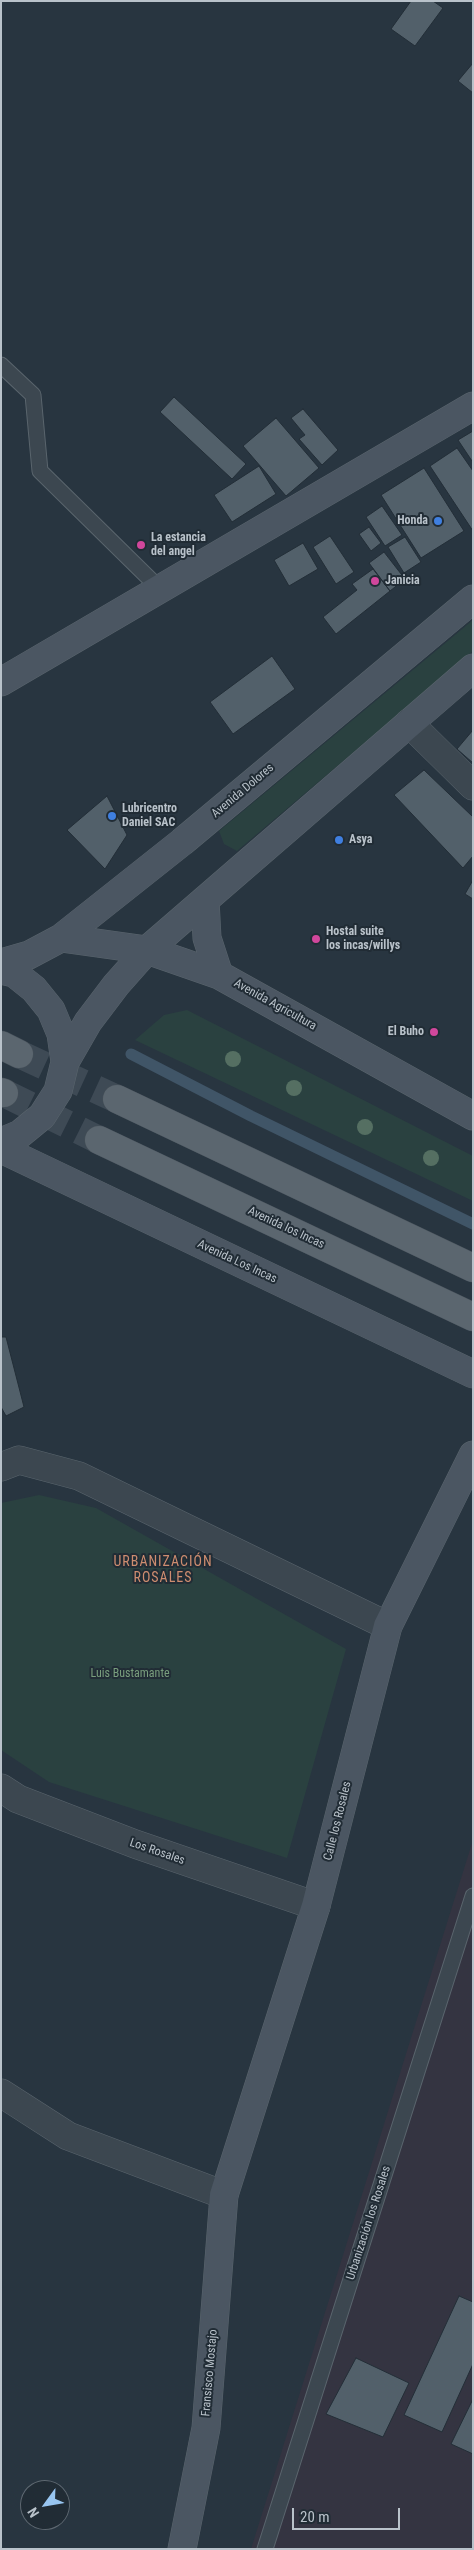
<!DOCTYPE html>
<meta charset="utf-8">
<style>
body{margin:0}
#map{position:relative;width:474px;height:2550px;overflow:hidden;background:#283540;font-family:"Roboto Condensed",sans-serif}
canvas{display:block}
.frame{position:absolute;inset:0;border:2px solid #b9c2ca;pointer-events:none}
.north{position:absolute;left:20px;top:2480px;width:50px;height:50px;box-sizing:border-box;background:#212c35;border:1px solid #5e6871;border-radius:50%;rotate:238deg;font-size:14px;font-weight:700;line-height:20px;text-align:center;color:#b9c2ca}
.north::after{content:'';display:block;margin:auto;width:18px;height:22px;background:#98c5f0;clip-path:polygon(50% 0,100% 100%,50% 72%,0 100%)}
.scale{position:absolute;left:292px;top:2508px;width:108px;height:22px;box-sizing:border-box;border:2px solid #b9c2ca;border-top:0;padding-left:6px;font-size:15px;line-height:18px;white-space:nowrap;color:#b9c2ca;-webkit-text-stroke:4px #212c35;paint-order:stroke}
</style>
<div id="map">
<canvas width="474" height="2550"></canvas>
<div class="frame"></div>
<div class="north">N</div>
<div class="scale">20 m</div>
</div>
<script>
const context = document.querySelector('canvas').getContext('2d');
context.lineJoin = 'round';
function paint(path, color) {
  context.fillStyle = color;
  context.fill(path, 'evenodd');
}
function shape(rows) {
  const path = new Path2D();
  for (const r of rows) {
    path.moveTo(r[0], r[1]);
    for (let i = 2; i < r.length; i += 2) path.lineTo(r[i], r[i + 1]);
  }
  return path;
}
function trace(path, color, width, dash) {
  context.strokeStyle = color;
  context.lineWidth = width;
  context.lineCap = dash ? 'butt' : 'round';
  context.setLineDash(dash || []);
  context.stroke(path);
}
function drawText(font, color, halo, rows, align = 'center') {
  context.font = font + ' "Roboto Condensed",sans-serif';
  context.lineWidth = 4;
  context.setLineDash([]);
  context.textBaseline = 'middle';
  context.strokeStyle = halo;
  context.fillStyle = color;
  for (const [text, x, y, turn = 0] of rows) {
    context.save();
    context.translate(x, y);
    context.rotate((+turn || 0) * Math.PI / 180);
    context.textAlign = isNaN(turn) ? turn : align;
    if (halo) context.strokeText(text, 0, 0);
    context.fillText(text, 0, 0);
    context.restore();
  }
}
paint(shape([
 [473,1840,473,2549,251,2549]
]), '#343441');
paint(shape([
 [473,620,473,651,237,851,224,844,219,831],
 [187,1010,473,1156,473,1201,135,1040,164,1015],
 [39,1495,96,1508,346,1649,287,1858,49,1782,1,1750,1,1503]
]), '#2a4140');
trace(shape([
 [131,1054,251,1116,473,1224]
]), '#405567', 11);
const building = shape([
 [411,1,433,1,443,8,415,46,391,29,411,1],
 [473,63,473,93,458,81,473,63],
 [174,397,246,464,232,479,160,412,174,397],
 [303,409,338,450,322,465,299,439,305,435,291,418,303,409],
 [276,418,319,468,286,496,243,446,276,418],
 [473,431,473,461,472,461,458,440,473,431],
 [457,448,473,471,473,531,430,466,457,448],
 [259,466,276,494,232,522,214,495,259,466],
 [424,468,464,531,421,558,381,495,424,468],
 [382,506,402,535,385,546,366,517,382,506],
 [369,527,381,543,371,551,359,534,369,527],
 [330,536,354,572,336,584,313,547,330,536],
 [405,537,421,562,404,573,388,547,405,537],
 [303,543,318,569,289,586,274,560,303,543],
 [384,552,405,579,390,591,369,563,384,552],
 [373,569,390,591,336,634,323,617,357,590,352,584,373,569],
 [272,656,295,689,233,734,210,702,272,656],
 [473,730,473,763,457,749,473,730],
 [424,770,473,817,473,856,463,868,394,795,424,770],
 [107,796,127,835,105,869,67,830,107,796],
 [473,880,473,899,465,894,473,880],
 [1,1337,6,1337,24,1407,6,1416,1,1407,1,1337],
 [459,2296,473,2302,473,2364,442,2432,404,2415,459,2296],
 [356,2358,409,2383,383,2437,326,2414,356,2358],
 [473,2399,473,2454,451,2444,473,2399]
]);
paint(building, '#52606a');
trace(building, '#232e37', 1);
trace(shape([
 [19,1054,117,1099],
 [4,1093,99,1140]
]), '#3e4a55', 28, [28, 14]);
const lane = shape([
 [1,365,33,395,40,471,160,589],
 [265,2549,473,1896]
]);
const street = shape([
 [409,723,473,786],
 [1,1467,19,1460,79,1476,388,1626],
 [1,1788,18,1799,135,1844,316,1906],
 [1,2093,68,2136,224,2195]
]);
const secondary = shape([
 [1,682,473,406],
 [205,900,207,938,219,975],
 [61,938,147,950,219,975,473,1116],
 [1,963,29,955,61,938,182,842,473,599],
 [1,970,14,973,34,989,51,1010,61,1034,65,1062,58,1091,42,1116,20,1134,1,1142],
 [65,1062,88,1022,116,985,147,950,473,668],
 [1,1149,473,1374],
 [182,2549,206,2428,224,2195,316,1906,388,1626,473,1455]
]);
const primary = shape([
 [1,1045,19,1054],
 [1,1092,4,1093],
 [117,1099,473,1268],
 [99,1140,473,1317]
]);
trace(lane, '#5a656d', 17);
trace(street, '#5a656d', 29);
trace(secondary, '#5a656d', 29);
trace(primary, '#465059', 29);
trace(lane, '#3c4750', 15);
trace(street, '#3c4750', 28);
trace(secondary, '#4b5662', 28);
trace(primary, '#5b666f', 28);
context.fillStyle = '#556f62';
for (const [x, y] of [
 [233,1059],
 [294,1088],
 [365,1127],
 [431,1158]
]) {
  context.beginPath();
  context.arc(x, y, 8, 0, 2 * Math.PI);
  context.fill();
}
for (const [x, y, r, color] of [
 [438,521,5,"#3f7fe0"],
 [141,545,5,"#d1479c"],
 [375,581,5,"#d1479c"],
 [112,816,5,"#3f7fe0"],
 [339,840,5,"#3f7fe0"],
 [316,939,5,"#d1479c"],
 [434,1032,5,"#d1479c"]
]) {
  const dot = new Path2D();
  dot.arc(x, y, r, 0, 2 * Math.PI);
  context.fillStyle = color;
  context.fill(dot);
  trace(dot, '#212c35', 2);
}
drawText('bold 12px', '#b9c2ca', '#212c35', [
 ["Honda",428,521,"right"],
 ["La estancia",151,538],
 ["del angel",151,552],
 ["Janicia",385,581],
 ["Lubricentro",122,809],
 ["Daniel SAC",122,823],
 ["Asya",349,840],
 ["Hostal suite",326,932],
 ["los incas/willys",326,946],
 ["El Buho",424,1032,"right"]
], 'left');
drawText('12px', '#b9c2ca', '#212c35', [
 ["Avenida Dolores",243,791,-40],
 ["Avenida Agricultura",275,1005,29],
 ["Avenida los Incas",286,1228,25],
 ["Avenida Los Incas",237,1262,25],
 ["Calle los Rosales",338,1821,-76],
 ["Los Rosales",157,1852,19],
 ["Urbanización los Rosales",369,2223,-72],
 ["Fransisco Mostajo",210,2373,-85]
]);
drawText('12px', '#799e7d', '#212c35', [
 ["Luis Bustamante",130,1674]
]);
context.letterSpacing = '1px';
drawText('14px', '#ce8d70', '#212c35', [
 ["URBANIZACIÓN",163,1562],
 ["ROSALES",163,1578]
]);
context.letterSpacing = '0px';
</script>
